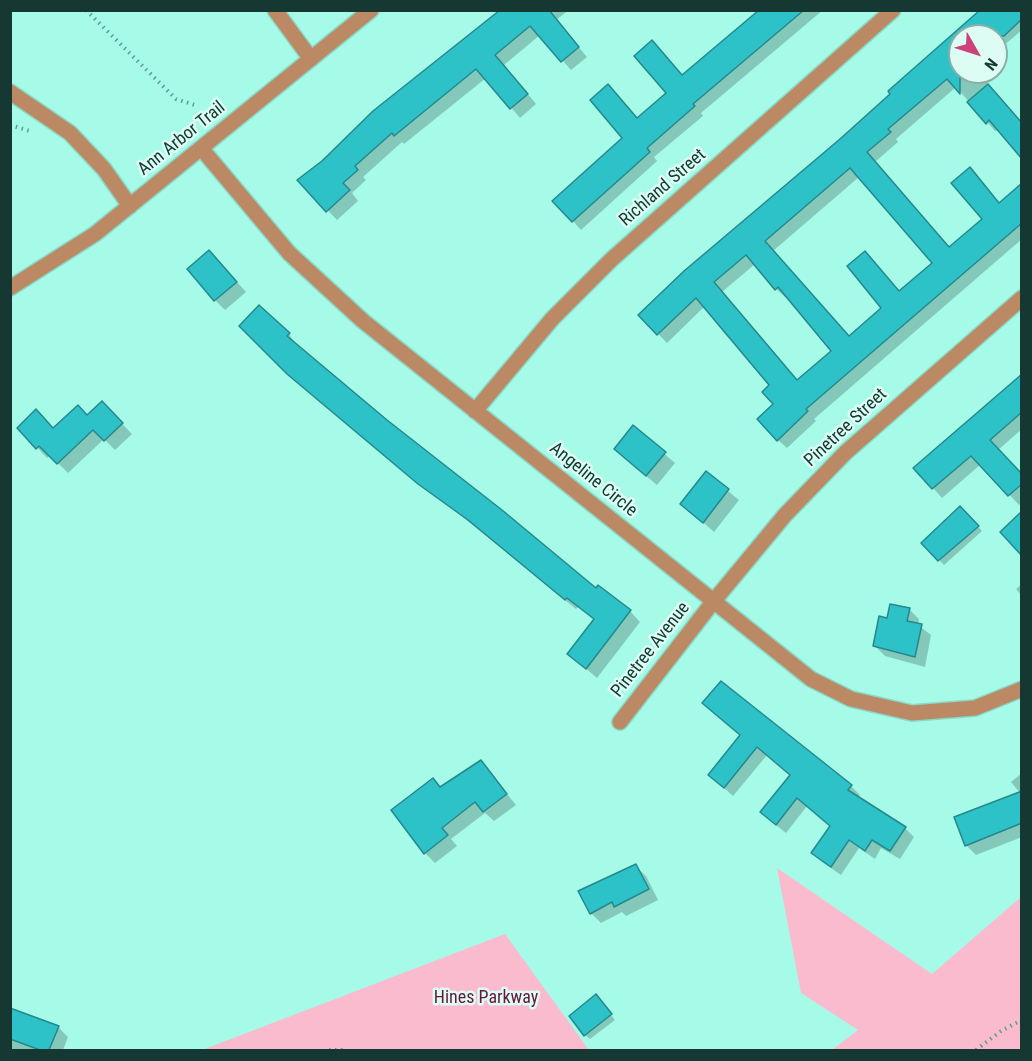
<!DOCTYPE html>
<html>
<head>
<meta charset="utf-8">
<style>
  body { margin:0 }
  #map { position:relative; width:1032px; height:1061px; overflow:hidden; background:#a5fbe8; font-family:"Roboto Condensed",sans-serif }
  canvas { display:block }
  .frame { position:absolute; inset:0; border:12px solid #153932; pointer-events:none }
  .north { position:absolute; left:948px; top:24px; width:60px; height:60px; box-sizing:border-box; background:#dcfcf4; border:2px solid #8caea6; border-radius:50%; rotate:129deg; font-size:16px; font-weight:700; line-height:24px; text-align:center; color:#153932 }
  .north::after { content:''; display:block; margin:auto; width:21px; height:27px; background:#cc427b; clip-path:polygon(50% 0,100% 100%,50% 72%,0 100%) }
</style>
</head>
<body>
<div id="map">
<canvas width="1032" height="1061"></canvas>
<div class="frame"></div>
<div class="north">N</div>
</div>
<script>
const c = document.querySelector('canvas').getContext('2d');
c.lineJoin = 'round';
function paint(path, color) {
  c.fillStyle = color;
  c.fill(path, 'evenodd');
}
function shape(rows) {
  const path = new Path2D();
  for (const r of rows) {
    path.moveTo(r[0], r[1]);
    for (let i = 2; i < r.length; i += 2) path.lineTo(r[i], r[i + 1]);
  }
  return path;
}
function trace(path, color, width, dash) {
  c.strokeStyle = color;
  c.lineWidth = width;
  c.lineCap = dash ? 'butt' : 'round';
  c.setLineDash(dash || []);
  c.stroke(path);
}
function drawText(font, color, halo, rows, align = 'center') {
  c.font = font + ' "Roboto Condensed",sans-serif';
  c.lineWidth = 5;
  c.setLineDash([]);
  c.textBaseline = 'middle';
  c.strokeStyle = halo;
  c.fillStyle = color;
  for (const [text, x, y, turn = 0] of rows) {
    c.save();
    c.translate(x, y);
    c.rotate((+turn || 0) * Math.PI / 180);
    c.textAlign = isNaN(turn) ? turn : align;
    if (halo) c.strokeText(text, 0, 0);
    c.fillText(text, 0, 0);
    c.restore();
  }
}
const green = shape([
  [777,868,932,974,1021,897,1021,1050,832,1050,858,1030,801,993],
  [505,934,589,1050,202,1050]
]);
const shadow = shape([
  [501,10,569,10,556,20,587,57,571,70,540,35,504,65,536,104,520,118,486,78,404,144,402,142,363,177,366,180,352,193,358,201,337,220,299,180,405,87],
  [762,10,823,10,701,113,703,116,654,157,657,161,581,230,573,221,638,119,683,76],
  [1022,10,1022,30,996,52,996,36,960,36,960,72,977,72,1022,123,995,131,956,87,896,139,898,142,875,162,950,248,984,219,978,178,1000,204,1022,185,1022,239,814,419,816,421,787,448,778,440,771,385,705,306,667,343,640,315,841,140,971,20],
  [859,177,934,263,850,337,773,251],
  [755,264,776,289,785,297,787,296,833,351,797,381,722,292],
  [219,262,246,292,225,310,215,300],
  [241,326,289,334,297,346,386,421,596,590,598,587,630,611,640,622,597,678,569,654,595,620,578,607,576,609,299,384],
  [1022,374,1022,429,998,450,1022,476,1022,502,1019,505,981,464,942,498,915,468],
  [102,403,132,434,115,450,104,439,68,473,50,455,47,458,19,428,54,430,88,417],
  [633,427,675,463,657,485,626,459],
  [706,473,739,500,714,532,682,504],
  [960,508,982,531,944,565,923,543],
  [1022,584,1022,596,1016,589],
  [909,609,919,619,918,625,931,635,925,667,885,656,875,646],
  [742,736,851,786,860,795,858,798,905,828,914,837,900,859,881,848,875,859,859,848,841,875,822,862,813,853,831,826,807,806,786,833,771,821,792,776,767,755,733,796,710,775],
  [481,762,516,805,494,821,485,813,451,839,457,846,435,863,425,853,433,780,441,788],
  [1022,773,1022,837,976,855,966,845,1020,793,1011,782],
  [635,866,646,876,658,900,626,916,622,912,601,923,591,913],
  [600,1001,615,1020,590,1039,585,1035],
  [10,1009,58,1027,68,1037,63,1050,10,1049]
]);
const building = shape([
  [500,10,549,10,579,47,561,62,530,26,495,55,528,94,510,109,476,69,394,136,392,133,355,166,358,170,343,183,350,190,326,212,297,180,322,161,373,111,500,10],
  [759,10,804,10,693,104,695,106,647,148,650,152,572,222,552,201,622,138,590,100,608,84,637,118,666,93,634,56,652,40,682,75,759,10],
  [980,10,1022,10,1022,19,1004,36,960,36,960,94,947,79,888,129,891,132,867,152,949,247,982,219,951,183,970,167,999,203,1022,183,1022,223,806,409,808,411,777,441,757,419,773,404,762,392,769,385,696,298,657,335,638,315,684,271,840,139,890,94,888,91,980,10],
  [850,168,932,263,899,291,865,251,847,266,881,308,849,336,765,241,850,168],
  [746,255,775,290,778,287,831,351,797,380,714,282,746,255],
  [988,84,1022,123,1022,159,989,120,986,124,967,102,988,84],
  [209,250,237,282,214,301,187,269,209,250],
  [259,305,290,333,287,336,387,420,502,510,596,588,598,585,631,610,586,669,567,654,594,619,567,598,565,600,468,520,418,484,287,374,239,326,259,305],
  [1022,374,1022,412,990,440,1022,474,1022,484,1008,496,971,456,932,489,913,468,1022,374],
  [102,401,123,423,104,441,93,430,57,464,39,446,36,449,17,428,36,409,53,428,78,405,87,415,102,401],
  [633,425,666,452,646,476,614,449,633,425],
  [706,471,729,489,703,523,680,504,706,471],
  [960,506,979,526,938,561,921,543,960,506],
  [1022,511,1022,556,1000,532,1022,511],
  [890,604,910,608,907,621,922,624,915,657,873,646,879,616,887,618,890,604],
  [721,681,852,785,848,790,906,827,890,851,872,840,865,851,849,840,831,867,811,853,830,826,797,798,776,825,760,812,790,775,757,747,724,788,708,775,740,735,702,703,721,681],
  [481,760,507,794,483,812,475,802,442,828,448,835,424,854,391,810,433,778,440,787,481,760],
  [1022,791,1022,823,965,846,954,817,1022,791],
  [636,864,649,889,614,907,612,902,590,914,578,891,636,864],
  [596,994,612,1014,584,1036,569,1016,596,994],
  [10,1008,59,1026,49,1050,40,1050,10,1039,10,1008]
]);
const path = shape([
  [86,10,176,99,198,106],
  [10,125,33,132],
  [329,1050,345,1050],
  [976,1050,1001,1031,1022,1020]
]);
const minor = shape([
  [275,10,311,59],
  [10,92,70,133,104,169,130,206],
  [201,148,289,253,363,321,811,679,851,699,912,713,975,708,1022,689],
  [10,288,95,234,371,10],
  [475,411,552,319,612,259,893,10],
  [620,722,713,602,785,515,845,453,1022,298]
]);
const streetNames = [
  ["Ann Arbor Trail",182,139,-39],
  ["Richland Street",663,188,-41],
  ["Pinetree Street",846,428,-43],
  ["Angeline Circle",593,480,39],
  ["Pinetree Avenue",651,650,-52]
];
const parkNames = [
  ["Hines Parkway",486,998]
];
paint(green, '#fbbbce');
paint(shadow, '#0003');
paint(building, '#2cc2c8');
trace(building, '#26888c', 1.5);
trace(minor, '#8bd8c7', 18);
trace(path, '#5f9d90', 4, [1.5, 4.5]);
trace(minor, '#bb8a64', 15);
drawText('18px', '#153932', '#dcfcf4', streetNames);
drawText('18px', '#67163a', '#dcfcf4', parkNames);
</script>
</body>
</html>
